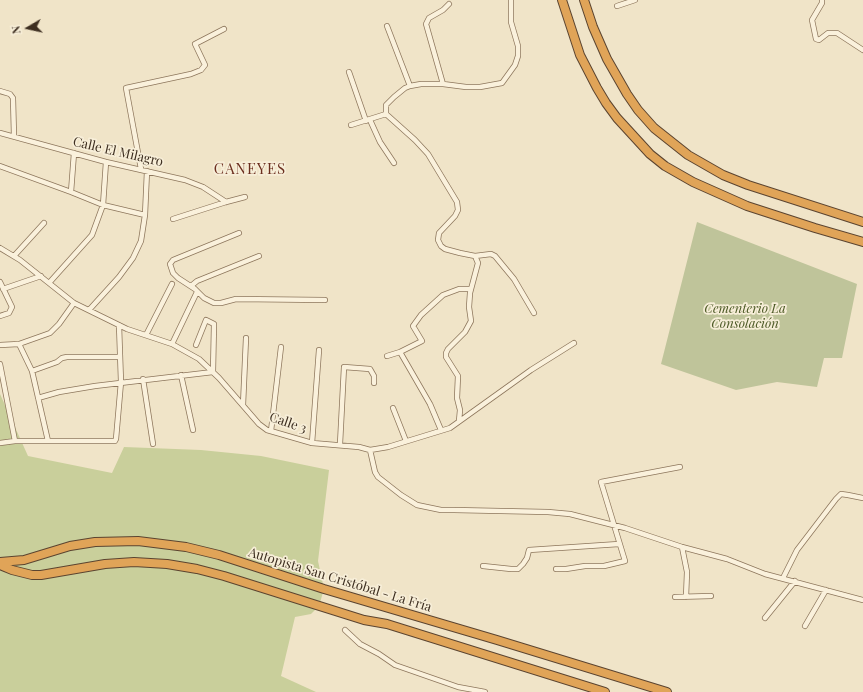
<!DOCTYPE html>
<html>
<head>
<meta charset="utf-8">
<style>
  body { margin:0 }
  #map { position:relative; width:863px; height:692px; overflow:hidden; background:#f0e4c8; font-family:"Playfair Display",serif }
  canvas { display:block }
  .north { position:absolute; left:8px; top:8px; width:40px; height:40px; -webkit-text-stroke:3px #f7eed8; paint-order:stroke; rotate:261deg; font-size:11px; font-weight:700; line-height:16px; text-align:center; color:#3d2e20 }
  .north::after { content:''; display:block; margin:auto; width:14px; height:18px; background:#3d2e20; clip-path:polygon(50% 0,100% 100%,50% 72%,0 100%) }
</style>
</head>
<body>
<div id="map">
<canvas width="863" height="692"></canvas>
<div class="north">N</div>
</div>
<script>
const c = document.querySelector('canvas').getContext('2d');
c.lineJoin = 'round';
function paint(path, color) {
  c.fillStyle = color;
  c.fill(path, 'evenodd');
}
function shape(rows) {
  const path = new Path2D();
  for (const r of rows) {
    path.moveTo(r[0], r[1]);
    for (let i = 2; i < r.length; i += 2) path.lineTo(r[i], r[i + 1]);
  }
  return path;
}
function trace(path, color, width, dash) {
  c.strokeStyle = color;
  c.lineWidth = width;
  c.lineCap = dash ? 'butt' : 'round';
  c.setLineDash(dash || []);
  c.stroke(path);
}
function drawText(font, color, halo, rows, align = 'center') {
  c.font = font + ' "Playfair Display",serif';
  c.lineWidth = 3.5;
  c.setLineDash([]);
  c.textBaseline = 'middle';
  c.strokeStyle = halo;
  c.fillStyle = color;
  for (const [text, x, y, turn = 0] of rows) {
    c.save();
    c.translate(x, y);
    c.rotate((+turn || 0) * Math.PI / 180);
    c.textAlign = isNaN(turn) ? turn : align;
    if (halo) c.strokeText(text, 0, 0);
    c.fillText(text, 0, 0);
    c.restore();
  }
}
const green = shape([
  [0,394,28,456,112,473,124,447,201,450,261,456,329,470,318,561,324,589,319,606,311,614,295,617,281,676,316,692,0,692]
]);
const cemetery = shape([
  [697,222,857,284,842,358,824,358,817,387,777,382,736,390,661,364]
]);
const minor = shape([
  [511,0,511,22,518,46,518,56,515,65,502,83,480,87,466,87,443,84,421,84,410,86,405,88,394,97,386,105,386,114,415,140,428,154,457,202,458,210,455,216,439,233,438,240,441,246,445,249,460,253,475,256,491,254,495,256,514,279,534,313],
  [822,0,822,3,812,20,816,39,819,40,828,33,837,33,863,50],
  [617,6,635,0],
  [387,26,410,86],
  [349,72,366,121],
  [443,84,426,24,429,18,443,10,449,4],
  [0,91,10,94,13,98,14,136],
  [370,120,380,142,394,163],
  [351,125,386,114],
  [0,133,106,162,185,180,203,187,226,202],
  [0,166,71,192,74,153],
  [141,169,126,88,191,74,201,70,205,65,195,44,224,29],
  [71,192,103,205,145,215],
  [173,219,226,202,245,197],
  [239,233,173,260,170,264,173,273,178,278,195,289,204,298,214,303,221,303,236,299,325,300],
  [0,248,20,260,74,303,127,329,172,344,199,359,219,378,259,424,267,430,312,443,359,447,370,450,388,447,450,428,531,370,574,343],
  [14,256,44,223],
  [0,282,12,307,9,313,0,316],
  [49,283,92,235,103,205,106,162],
  [191,286,197,281,259,256],
  [3,289,41,276],
  [89,310,119,277,133,258,141,241,145,215,147,171],
  [146,335,172,284],
  [172,344,197,292],
  [0,345,19,344],
  [400,352,430,404,441,430],
  [387,356,400,352,422,341,413,326,421,315,443,295,459,289,471,289],
  [0,364,15,441],
  [32,371,57,362,62,358,67,357,120,357],
  [181,375,193,430],
  [143,379,153,444],
  [38,398,59,392,95,386,213,372,214,324,206,320,196,345],
  [243,405,246,338],
  [393,408,406,441],
  [459,421,460,410,457,398,458,376,446,357,446,353,448,349,465,332,471,321,469,307,470,293,478,263,475,256],
  [271,431,281,347],
  [48,441,32,371,19,344,50,333,59,324,74,303],
  [0,443,15,441,115,441,116,439,121,382,119,325],
  [312,443,319,350],
  [340,444,344,367,370,369,374,376,374,383],
  [370,450,375,472,378,477,401,495,417,505,441,510,454,510,548,512,570,514,625,528,682,547,727,559,765,574,863,600],
  [682,547,687,572,686,597],
  [483,566,511,569,518,569,523,564,527,558,529,550,619,544],
  [556,569,566,569,585,566,604,566,625,561,601,482,680,467],
  [783,578,797,550,836,499,841,494,848,495,863,498],
  [675,597,711,596],
  [765,618,795,581],
  [805,626,826,590],
  [345,630,360,644,379,654,395,665,458,687,485,692]
]);
const motorway = shape([
  [562,0,580,55,597,88,606,103,617,118,650,154,665,166,693,182,747,206,815,228,863,242],
  [584,0,593,27,607,59,627,94,638,110,654,128,688,155,723,175,748,185,863,222],
  [0,562,24,560,70,546,95,542,138,541,186,547,219,555,324,589,497,640,667,692],
  [0,565,12,570,32,575,41,575,105,564,134,562,167,564,197,569,224,576,364,620,387,624,605,692]
]);
const streetNames = [
  ["Calle El Milagro",118,152,13],
  ["Calle 3",288,423,19],
  ["Autopista San Cristóbal - La Fría",340,580,17]
];
const parkNames = [
  ["Cementerio La",745,309],
  ["Consolación",745,324]
];
const quarterNames = [
  ["CANEYES",250,169]
];
paint(green, '#c9cf9b');
paint(cemetery, '#bfc49a');
trace(minor, '#8d765c', 6);
trace(motorway, '#5b4430', 10);
trace(minor, '#faf1dc', 4.5);
trace(motorway, '#e0a458', 8);
drawText('13px', '#3d2e20', '#f7eed8', streetNames);
drawText('italic 13px', '#4d5a26', '#f7eed8', parkNames);
c.letterSpacing = '1px';
drawText('15px', '#6b2e1e', '#f7eed8', quarterNames);
c.letterSpacing = '0px';
</script>
</body>
</html>
